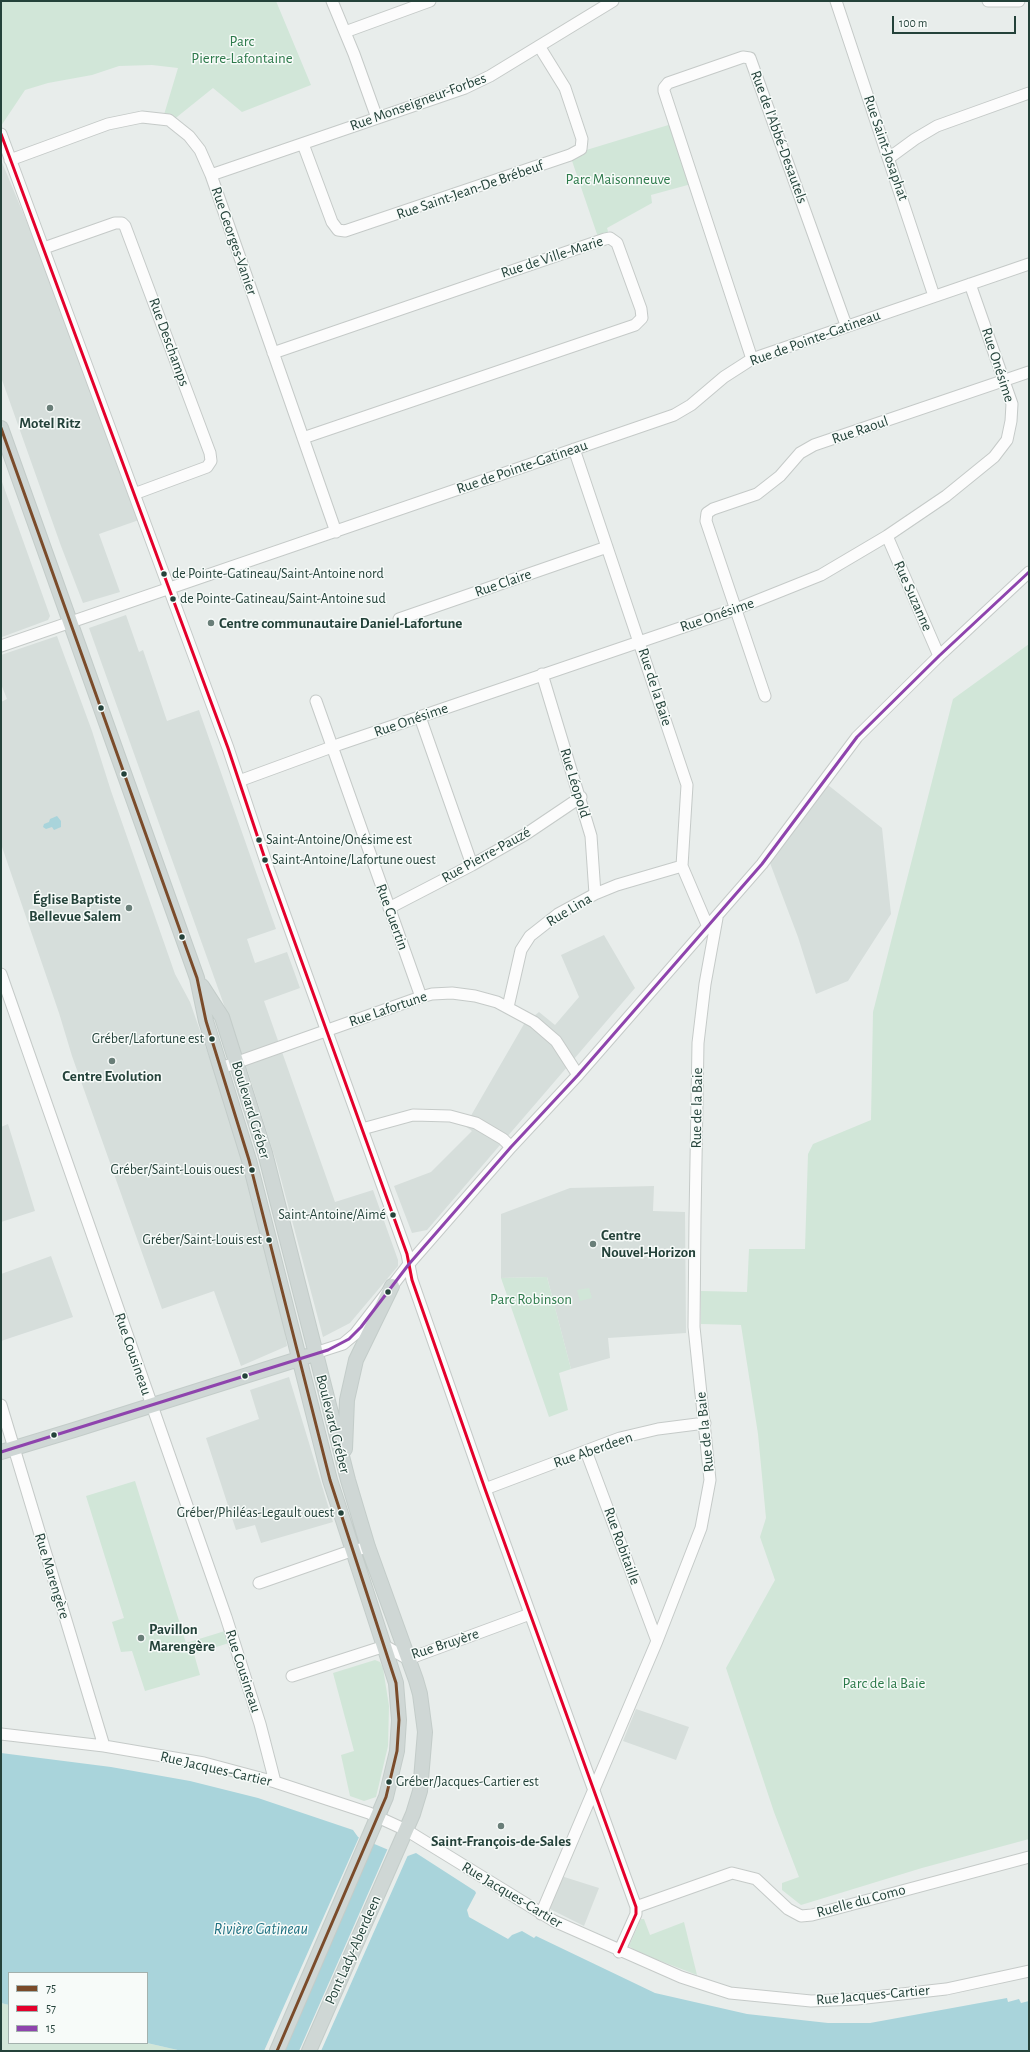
<!DOCTYPE html>
<html>
<head>
<meta charset="utf-8">
<style>
  body { margin:0 }
  #map { position:relative; width:1030px; height:2052px; overflow:hidden; background:#e8edeb; font-family:"Alegreya Sans",sans-serif }
  canvas { display:block }
  .frame { position:absolute; inset:0; border:2px solid #24423a; pointer-events:none }
  .legend { position:absolute; left:8px; top:1972px; width:140px; height:72px; box-sizing:border-box; background:#f7fbf9; border:1px solid #a3b1ad; margin:0; padding:5px 7px; list-style:none; font-size:12px; color:#24423a }
  .legend li { display:flex; align-items:center; gap:8px; height:20px }
  .legend b { width:20px; border:1px solid #a3b1ad }
  .scale { position:absolute; left:892px; top:16px; width:124px; height:18px; box-sizing:border-box; border:2px solid #24423a; border-top:0; padding-left:5px; font-size:12px; line-height:14px; white-space:nowrap; color:#24423a; -webkit-text-stroke:3px #f7fbf9; paint-order:stroke }
</style>
</head>
<body>
<div id="map">
<canvas width="1030" height="2052"></canvas>
<div class="frame"></div>
<ul class="legend">
<li><b style="height:5px;background:#7a4b2a"></b>75</li>
<li><b style="height:5px;background:#e4002b"></b>57</li>
<li><b style="height:5px;background:#8e44ad"></b>15</li>
</ul>
<div class="scale">100 m</div>
</div>
<script>
const c = document.querySelector('canvas').getContext('2d');
c.lineJoin = 'round';
function paint(path, color) {
  c.fillStyle = color;
  c.fill(path, 'evenodd');
}
function shape(rows) {
  const path = new Path2D();
  for (const r of rows) {
    path.moveTo(r[0], r[1]);
    for (let i = 2; i < r.length; i += 2) path.lineTo(r[i], r[i + 1]);
  }
  return path;
}
function trace(path, color, width, dash) {
  c.strokeStyle = color;
  c.lineWidth = width;
  c.lineCap = dash ? 'butt' : 'round';
  c.setLineDash(dash || []);
  c.stroke(path);
}
function drawText(font, color, halo, rows, align = 'center') {
  c.font = font + ' "Alegreya Sans",sans-serif';
  c.lineWidth = 3;
  c.setLineDash([]);
  c.textBaseline = 'middle';
  c.strokeStyle = halo;
  c.fillStyle = color;
  for (const [text, x, y, turn = 0] of rows) {
    c.save();
    c.translate(x, y);
    c.rotate((+turn || 0) * Math.PI / 180);
    c.textAlign = isNaN(turn) ? turn : align;
    if (halo) c.strokeText(text, 0, 0);
    c.fillText(text, 0, 0);
    c.restore();
  }
}
const built = shape([
  [1,160,31,232,139,520,99,534,120,592,83,603,61,546,1,377],
  [1,479,50,616,48,620,2,637],
  [126,615,139,652,143,650,167,721,199,710,276,929,247,939,255,963,287,952,300,988,264,1001,335,1202,373,1190,398,1260,398,1266,350,1323,323,1337,277,1164,248,1072,89,628],
  [57,636,92,731,111,791,175,974,190,1002,237,1137,282,1311,287,1346,241,1366,214,1291,162,1309,72,1056,59,1013,1,844,1,702,7,699,1,684,1,655],
  [823,781,882,828,891,914,848,981,816,994,798,937,770,863],
  [604,935,635,988,427,1230,412,1233,394,1186,431,1172,472,1131,465,1126,524,1024,539,1012,555,1025,579,997,561,955],
  [8,1124,35,1211,1,1222,1,1127],
  [654,1186,653,1211,685,1212,686,1333,608,1338,610,1358,571,1369,547,1277,501,1278,501,1214,570,1188],
  [51,1256,73,1317,1,1341,1,1274],
  [289,1377,333,1522,261,1543,255,1525,236,1530,206,1438,259,1419,250,1390],
  [636,1709,689,1727,676,1760,623,1741],
  [561,1876,599,1888,584,1926,548,1908]
]);
const green = shape([
  [1,1,276,1,311,85,242,112,213,88,172,121,163,118,178,68,152,65,119,66,92,75,48,83,25,90,1,126],
  [675,123,695,183,651,195,652,203,607,228,610,238,599,240,570,155],
  [1029,644,1029,1839,922,1868,801,1905,782,1890,782,1883,799,1877,774,1812,726,1668,775,1580,760,1537,766,1518,758,1434,741,1325,701,1324,701,1291,747,1292,749,1249,805,1249,808,1154,813,1144,871,1120,873,1012,953,699],
  [547,1277,571,1369,559,1373,568,1410,549,1417,501,1278],
  [589,1288,592,1298,580,1301,577,1290],
  [135,1481,186,1643,225,1631,229,1643,194,1654,200,1675,145,1691,132,1651,121,1652,112,1622,124,1618,86,1496],
  [375,1660,380,1662,383,1668,389,1706,388,1746,376,1797,364,1801,350,1796,341,1755,354,1751,333,1673],
  [641,1919,644,1919,650,1935,684,1922,697,1975,637,1952,629,1946],
  [1,2003,9,2005,9,2043,147,2043,182,2051,1,2051]
]);
const water = shape([
  [57,816,61,821,61,827,54,830,52,827,46,829,43,827,44,824,49,822,50,819],
  [1,1753,111,1767,190,1781,258,1798,353,1830,358,1837,405,1857,416,1853,475,1891,476,1893,467,1910,469,1917,508,1939,512,1935,522,1931,534,1938,536,1936,655,1993,747,2014,828,2023,870,2023,1007,1998,1008,2002,1019,1999,1021,2003,1029,2001,1029,2051,182,2051,147,2043,147,1973,9,1973,9,2005,1,2003]
]);
const pier = shape([
  [360,1835,374,1841,284,2051,264,2051],
  [388,1848,405,1855,408,1855,321,2051,299,2051]
]);
const minor = shape([
  [332,1,354,54,377,118],
  [836,1,934,296],
  [988,1,1019,1],
  [345,32,430,1],
  [1,134,228,748,268,868,407,1254,412,1280,485,1489,636,1907,636,1914,619,1952],
  [303,144,332,222,338,230,345,231,570,155,581,149,582,139,565,88,539,46],
  [889,158,915,139,937,126,1029,93],
  [10,160,108,124,142,117,169,120,189,136,200,150,211,175,336,532],
  [211,175,465,88,490,76,613,1],
  [44,248,115,223,122,223,125,226,210,453,211,461,207,467,134,494],
  [273,353,605,239,610,238,617,243,641,309,642,318,635,325,303,438],
  [752,359,664,91,664,88,668,83,743,57,750,58,846,325],
  [574,449,687,785,682,866,708,927],
  [887,536,939,656],
  [399,619,607,547],
  [1,646,674,415,691,405,724,377,752,359,1029,264],
  [542,674,591,836,595,894],
  [765,696,706,521,707,513,713,509,757,494,780,476,800,453,814,445,1029,372],
  [316,701,421,997],
  [420,717,472,865],
  [239,781,340,744,736,609,821,575,887,536,946,496,994,457,1007,440,1011,421,1012,404,970,284],
  [389,908,472,865,526,834,581,797],
  [1,974,226,1617,260,1724,275,1782],
  [508,1007,521,950,530,936,558,914,595,894,617,885,682,866],
  [221,1068,421,997,432,994,452,993,475,996,497,1002,534,1022,556,1041,578,1075],
  [362,1129,413,1115,450,1116,476,1123,503,1139,511,1147],
  [315,1353,343,1344,355,1334,409,1264,511,1147,578,1075,762,864,857,737,939,656,1029,572],
  [1,1405,104,1746],
  [586,1451,657,1641],
  [485,1489,620,1438,658,1429,705,1423],
  [259,1583,345,1553,368,1547],
  [292,1676,385,1646,408,1659,530,1614],
  [1,1734,104,1746,204,1763,275,1782,369,1813,406,1830,554,1921,681,1977,730,1993,811,2001,857,1999,946,1989,1029,1971],
  [636,1907,732,1873,756,1879,788,1909,801,1916,812,1915,1029,1857],
  [541,1914,657,1641,701,1528,710,1480,694,1327,695,1219,698,1043,705,984,717,918]
]);
const major = shape([
  [1,428,197,978,206,1021,249,1160,330,1480,396,1683,399,1720,397,1751,386,1797,277,2051],
  [202,986,222,1017,265,1153,348,1480,368,1547,416,1680,420,1694,425,1732,420,1791,413,1814,309,2051],
  [345,1449,347,1400,356,1360,392,1286],
  [1,1452,74,1430,308,1356]
]);
const bus1 = shape([
  [1,428,197,978,206,1021,249,1160,330,1480,396,1683,399,1720,397,1751,386,1797,277,2051]
]);
const bus2 = shape([
  [1,134,228,748,268,868,407,1254,412,1280,485,1489,636,1907,636,1914,619,1952]
]);
const bus3 = shape([
  [1,1452,328,1350,349,1339,361,1327,409,1264,511,1147,578,1075,762,864,857,737,939,656,1029,572]
]);
const markers = [
  [50,408,4,"#697e78"],
  [164,574,3.5,"#24423a"],
  [173,599,3.5,"#24423a"],
  [211,623,4,"#697e78"],
  [101,708,3.5,"#24423a"],
  [124,774,3.5,"#24423a"],
  [259,840,3.5,"#24423a"],
  [265,860,3.5,"#24423a"],
  [129,908,4,"#697e78"],
  [182,937,3.5,"#24423a"],
  [212,1039,3.5,"#24423a"],
  [112,1061,4,"#697e78"],
  [252,1170,3.5,"#24423a"],
  [393,1215,3.5,"#24423a"],
  [269,1240,3.5,"#24423a"],
  [593,1244,4,"#697e78"],
  [388,1292,3.5,"#24423a"],
  [245,1376,3.5,"#24423a"],
  [54,1435,3.5,"#24423a"],
  [341,1513,3.5,"#24423a"],
  [141,1638,4,"#697e78"],
  [389,1782,3.5,"#24423a"],
  [501,1826,4,"#697e78"]
];
const busNames = [
  ["de Pointe-Gatineau/Saint-Antoine nord",172,574],
  ["de Pointe-Gatineau/Saint-Antoine sud",180,599],
  ["Saint-Antoine/Onésime est",266,840],
  ["Saint-Antoine/Lafortune ouest",272,860],
  ["Gréber/Lafortune est",204,1039,"right"],
  ["Gréber/Saint-Louis ouest",244,1170,"right"],
  ["Saint-Antoine/Aimé",386,1215,"right"],
  ["Gréber/Saint-Louis est",262,1240,"right"],
  ["Gréber/Philéas-Legault ouest",334,1513,"right"],
  ["Gréber/Jacques-Cartier est",396,1782]
];
const parkNames = [
  ["Parc",242,41],
  ["Pierre-Lafontaine",242,58],
  ["Parc Maisonneuve",618,179],
  ["Parc Robinson",531,1299],
  ["Parc de la Baie",884,1683]
];
const streetNames = [
  ["Rue Monseigneur-Forbes",418,102,-20],
  ["Rue de l'Abbé-Desautels",779,137,70],
  ["Rue Saint-Josaphat",886,148,71],
  ["Rue Saint-Jean-De Brébeuf",470,190,-19],
  ["Rue Georges-Vanier",234,241,71],
  ["Rue de Ville-Marie",552,257,-18],
  ["Rue de Pointe-Gatineau",815,338,-20],
  ["Rue Deschamps",169,342,70],
  ["Rue Onésime",998,365,72],
  ["Rue Raoul",860,430,-19],
  ["Rue de Pointe-Gatineau",522,467,-19],
  ["Rue Claire",503,583,-19],
  ["Rue Suzanne",913,596,66],
  ["Rue Onésime",717,615,-19],
  ["Rue de la Baie",655,687,72],
  ["Rue Onésime",411,720,-19],
  ["Rue Léopold",575,783,73],
  ["Rue Pierre-Pauzé",486,855,-29],
  ["Rue Lina",569,910,-31],
  ["Rue Guertin",392,917,70],
  ["Rue Lafortune",388,1009,-19],
  ["Rue de la Baie",697,1108,-89],
  ["Boulevard Gréber",251,1110,73],
  ["Rue Cousineau",133,1354,71],
  ["Boulevard Gréber",333,1424,76],
  ["Rue de la Baie",705,1432,-96],
  ["Rue Aberdeen",593,1450,-19],
  ["Rue Robitaille",622,1546,70],
  ["Rue Marengère",52,1576,73],
  ["Rue Bruyère",445,1644,-18],
  ["Rue Cousineau",243,1671,72],
  ["Rue Jacques-Cartier",216,1769,13],
  ["Rue Jacques-Cartier",512,1895,31],
  ["Ruelle du Como",861,1901,-15],
  ["Pont Lady-Aberdeen",353,1950,-66],
  ["Rue Jacques-Cartier",873,1995,-5]
];
const poiNames = [
  ["Motel Ritz",50,423],
  ["Centre communautaire Daniel-Lafortune",219,623,"left"],
  ["Église Baptiste",121,899,"right"],
  ["Bellevue Salem",121,916,"right"],
  ["Centre Evolution",112,1076],
  ["Centre",601,1235,"left"],
  ["Nouvel-Horizon",601,1252,"left"],
  ["Pavillon",149,1629,"left"],
  ["Marengère",149,1646,"left"],
  ["Saint-François-de-Sales",501,1841]
];
const waterNames = [
  ["Rivière Gatineau",261,1929]
];
paint(built, '#d6dedb');
paint(green, '#d1e6d8');
paint(water, '#a9d4db');
paint(pier, '#e8edeb');
trace(minor, '#c5cac8', 13);
trace(major, '#c3ccc9', 16);
trace(minor, '#fcfcfc', 11);
trace(major, '#cfd7d5', 14);
trace(bus1, '#7a4b2a', 3);
trace(bus2, '#e4002b', 3);
trace(bus3, '#8e44ad', 3);
for (const [x, y, r, color] of markers) {
  const dot = new Path2D();
  dot.arc(x, y, r, 0, 2 * Math.PI);
  c.fillStyle = color;
  c.fill(dot);
  trace(dot, '#f7fbf9', 1.5);
}
drawText('14px', '#24423a', '#f7fbf9', busNames, 'left');
drawText('15px', '#2d7a4b', '#f7fbf9', parkNames);
drawText('15px', '#24423a', '#f7fbf9', streetNames);
drawText('bold 15px', '#24423a', '#f7fbf9', poiNames);
drawText('italic 16px', '#1c6f80', '#f7fbf9', waterNames);
</script>
</body>
</html>
